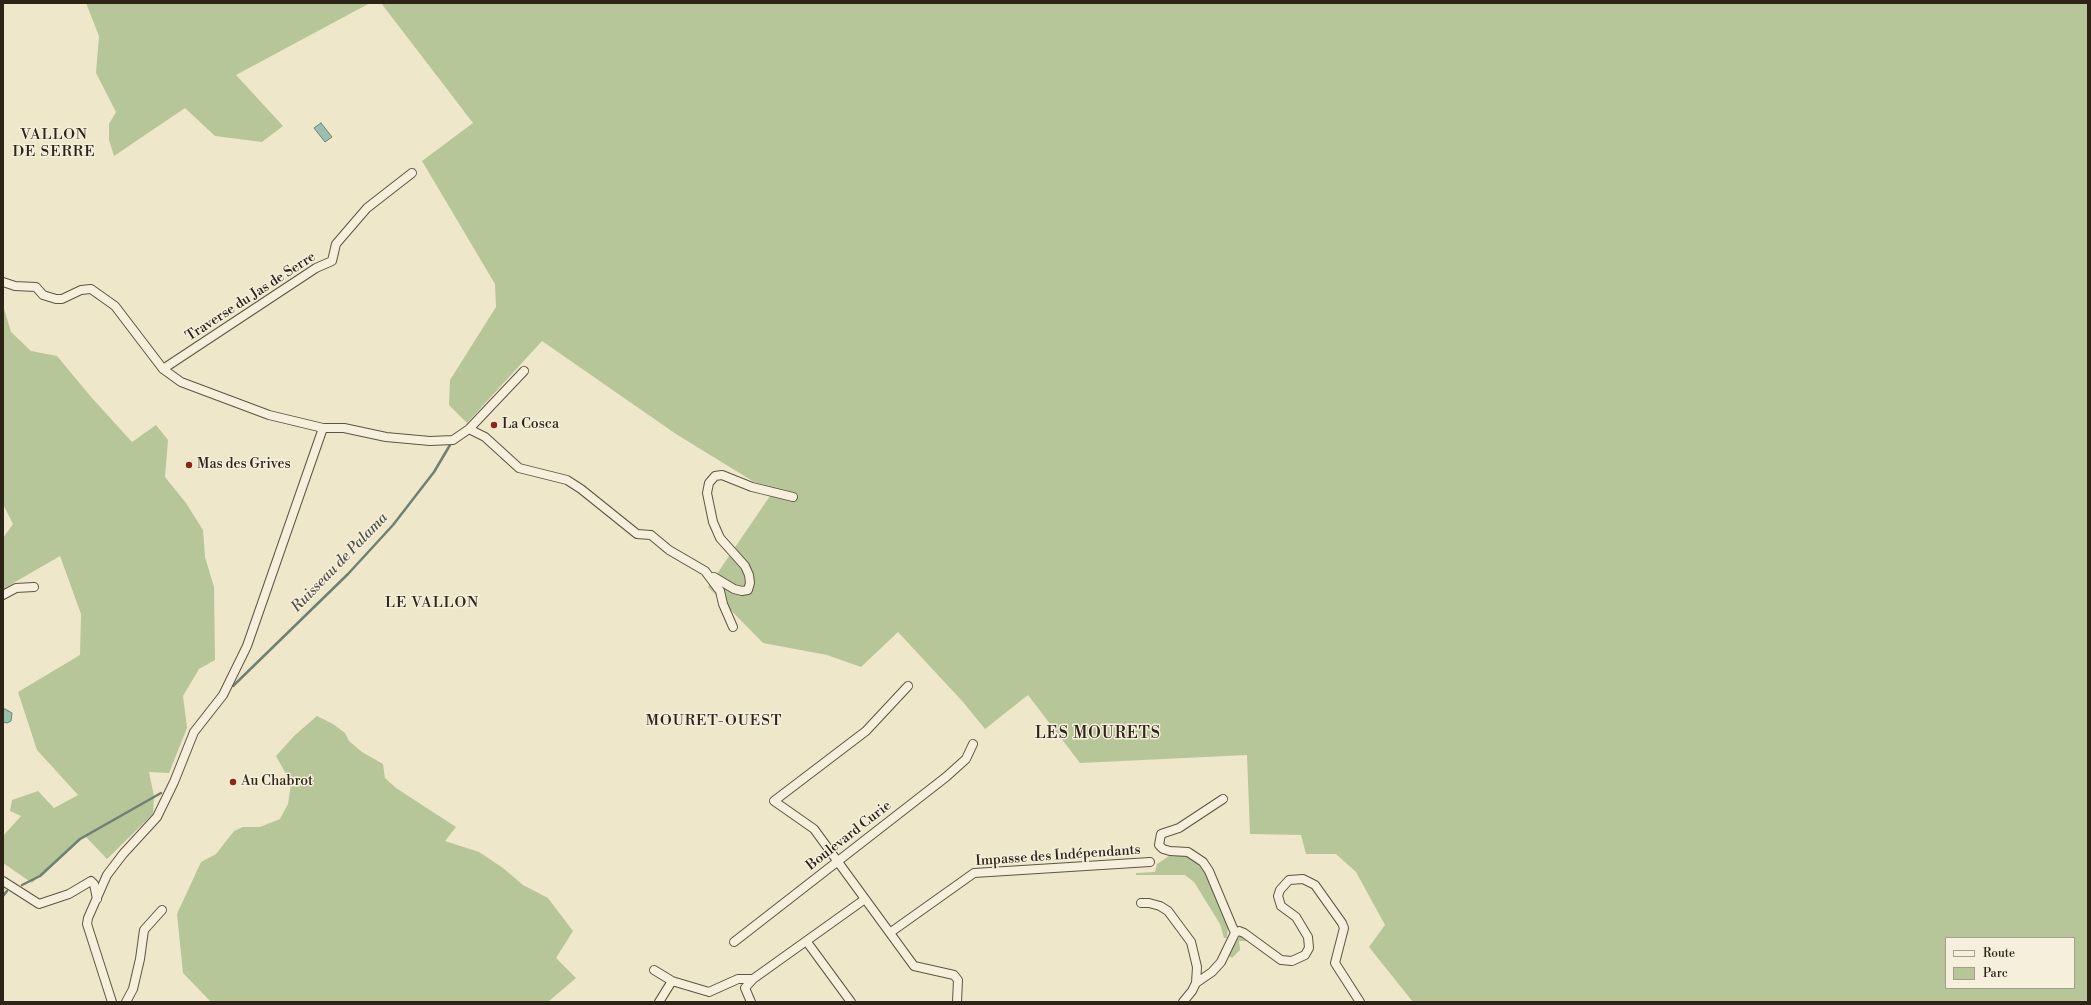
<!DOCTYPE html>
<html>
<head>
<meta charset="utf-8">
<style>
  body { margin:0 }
  #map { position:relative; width:2091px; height:1005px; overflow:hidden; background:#efe7c9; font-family:"Libre Bodoni",serif }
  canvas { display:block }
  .frame { position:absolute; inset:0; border:4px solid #2d2317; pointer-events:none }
  .legend { position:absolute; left:1945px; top:937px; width:130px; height:52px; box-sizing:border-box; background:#f5efdc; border:1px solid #a59d8d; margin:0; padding:5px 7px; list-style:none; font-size:12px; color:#2d2317 }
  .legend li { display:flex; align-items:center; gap:8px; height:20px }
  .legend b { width:20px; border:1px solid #a59d8d }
</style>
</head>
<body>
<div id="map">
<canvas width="2091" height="1005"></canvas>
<div class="frame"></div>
<ul class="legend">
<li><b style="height:5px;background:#f5efdc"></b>Route</li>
<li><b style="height:11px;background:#b6c698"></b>Parc</li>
</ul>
</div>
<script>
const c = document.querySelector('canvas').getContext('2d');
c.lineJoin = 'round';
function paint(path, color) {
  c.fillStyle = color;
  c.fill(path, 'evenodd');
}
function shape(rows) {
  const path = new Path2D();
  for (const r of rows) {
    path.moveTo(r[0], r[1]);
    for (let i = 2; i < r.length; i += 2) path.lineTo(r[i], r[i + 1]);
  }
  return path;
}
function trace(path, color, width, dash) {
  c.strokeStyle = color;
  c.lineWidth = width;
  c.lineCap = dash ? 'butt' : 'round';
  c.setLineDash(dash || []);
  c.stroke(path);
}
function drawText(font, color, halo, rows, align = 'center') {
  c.font = font + ' "Libre Bodoni",serif';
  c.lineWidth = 3;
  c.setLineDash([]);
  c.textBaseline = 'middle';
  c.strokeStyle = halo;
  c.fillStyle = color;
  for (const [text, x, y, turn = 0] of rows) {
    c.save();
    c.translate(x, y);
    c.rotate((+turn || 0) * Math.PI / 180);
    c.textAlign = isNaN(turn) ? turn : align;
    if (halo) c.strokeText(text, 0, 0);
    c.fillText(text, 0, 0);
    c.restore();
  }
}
const green = shape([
  [86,3,370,3,236,75,283,126,262,142,215,136,185,108,114,156,109,140,109,124,116,112,96,73,99,36],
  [381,3,2088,3,2088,1002,1413,1002,1369,947,1385,925,1356,872,1336,854,1306,854,1301,835,1250,834,1247,755,1080,763,1028,695,985,729,963,702,898,632,861,667,827,655,763,643,708,587,772,493,676,434,542,341,467,423,449,405,450,380,496,307,495,284,422,161,473,123],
  [1946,938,2074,938,2074,988,1946,988],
  [3,305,11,332,31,351,57,356,92,398,132,442,156,425,168,440,165,477,186,503,203,530,205,557,214,587,215,660,199,669,183,696,187,728,169,773,149,772,154,796,153,814,107,859,86,837,80,840,67,850,32,883,3,863,3,836,21,816,10,811,12,800,38,791,54,808,78,795,37,750,18,692,80,655,81,614,60,556,3,589,3,538,13,524,3,504],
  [317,716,333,724,345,733,349,741,362,752,383,764,385,778,396,788,456,827,445,841,479,852,503,868,523,885,548,898,573,931,556,958,576,978,548,1002,211,1002,183,973,177,914,201,862,216,854,234,831,243,827,260,827,280,819,288,804,291,783,276,756,295,735],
  [1172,854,1185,854,1199,863,1205,870,1228,926,1227,938,1224,938,1220,924,1194,882,1185,875,1136,875,1136,873,1155,872,1157,864],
  [1239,937,1243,937,1248,941,1239,941,1240,950,1232,958,1228,955]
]);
const water = shape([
  [321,123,332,137,325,142,314,128,321,123],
  [5,709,12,713,11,721,7,723,3,722,3,710,5,709]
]);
const stream = shape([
  [233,686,348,574,393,525,434,472,450,445],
  [22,885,40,876,80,839,161,793],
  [3,896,7,891]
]);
const street = shape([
  [3,282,15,286,36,287,43,295,56,299,62,299,81,290,91,289,115,306,163,369,181,382,269,415,323,428,344,428,386,437,430,441,453,440,469,429,524,371],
  [163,369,316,268,332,261,336,244,367,208,412,173],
  [469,429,485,437,519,468,567,480,581,489,637,534,651,535,669,550,705,571,720,591,723,604,733,627],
  [714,577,734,589,742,591,748,590,750,583,749,575,745,566,720,538,713,522,707,493,709,483,715,476,722,475,752,487,793,497],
  [3,595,16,588,34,587],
  [908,686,866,731,774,801,814,829,914,966,954,975,958,980,957,1002],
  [1223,799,1179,828,1161,834,1159,845,1163,849,1170,851,1188,852,1203,862,1209,871,1235,933],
  [3,881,39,904,69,894,91,881,94,884,97,899],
  [1141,903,1149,903,1160,906,1168,911,1191,942,1197,967,1196,983,1192,991,1183,1002],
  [891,932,974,873,1150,862],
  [734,942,946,777,966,759,973,744],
  [807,942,851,1002],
  [654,970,672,981],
  [1196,983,1212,972,1221,962,1235,933,1239,931,1244,933,1281,960,1292,961,1305,955,1309,948,1308,937,1296,917,1281,906,1278,896,1280,890,1289,880,1303,879,1315,885,1342,923,1344,928,1335,963,1360,1002],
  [112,1002,87,924,88,918,107,875,123,854,157,817,174,782,194,732,223,695,247,646,323,428],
  [126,1002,133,989,140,959,144,930,162,910],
  [659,1002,672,981,709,992,738,979,753,979],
  [751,1002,745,988,753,979,865,899]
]);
const markers = [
  [494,425,4,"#8f2418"],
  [189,465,4,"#8f2418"],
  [233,782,4,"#8f2418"]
];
const streetNames = [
  ["Traverse du Jas de Serre",251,297,-33],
  ["Boulevard Curie",849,836,-38],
  ["Impasse des Indépendants",1058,856,-4]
];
const poiNames = [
  ["La Cosca",502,425],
  ["Mas des Grives",197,465],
  ["Au Chabrot",241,782]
];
const neighbourhoodNames = [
  ["VALLON",54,135],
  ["DE SERRE",54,152],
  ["LE VALLON",432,603],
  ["MOURET-OUEST",714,721]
];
const waterNames = [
  ["Ruisseau de Palama",340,563,-46]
];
const quarterNames = [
  ["LES MOURETS",1098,734]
];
paint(green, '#b6c698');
paint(water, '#9ac0b1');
trace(water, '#6e8173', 1);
trace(stream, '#6e8173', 2.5);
trace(street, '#5e5444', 10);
trace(street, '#f5efdc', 8);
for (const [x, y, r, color] of markers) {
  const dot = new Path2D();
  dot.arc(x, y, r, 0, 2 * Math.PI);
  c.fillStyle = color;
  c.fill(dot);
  trace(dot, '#f5efdc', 1.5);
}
drawText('14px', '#2d2317', '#f5efdc', streetNames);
drawText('14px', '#2d2317', '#f5efdc', poiNames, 'left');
c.letterSpacing = '1px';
drawText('15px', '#2d2317', '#f5efdc', neighbourhoodNames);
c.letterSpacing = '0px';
drawText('italic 15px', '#4e5245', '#f5efdc', waterNames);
c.letterSpacing = '1px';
drawText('16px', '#2d2317', '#f5efdc', quarterNames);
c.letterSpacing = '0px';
</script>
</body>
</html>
